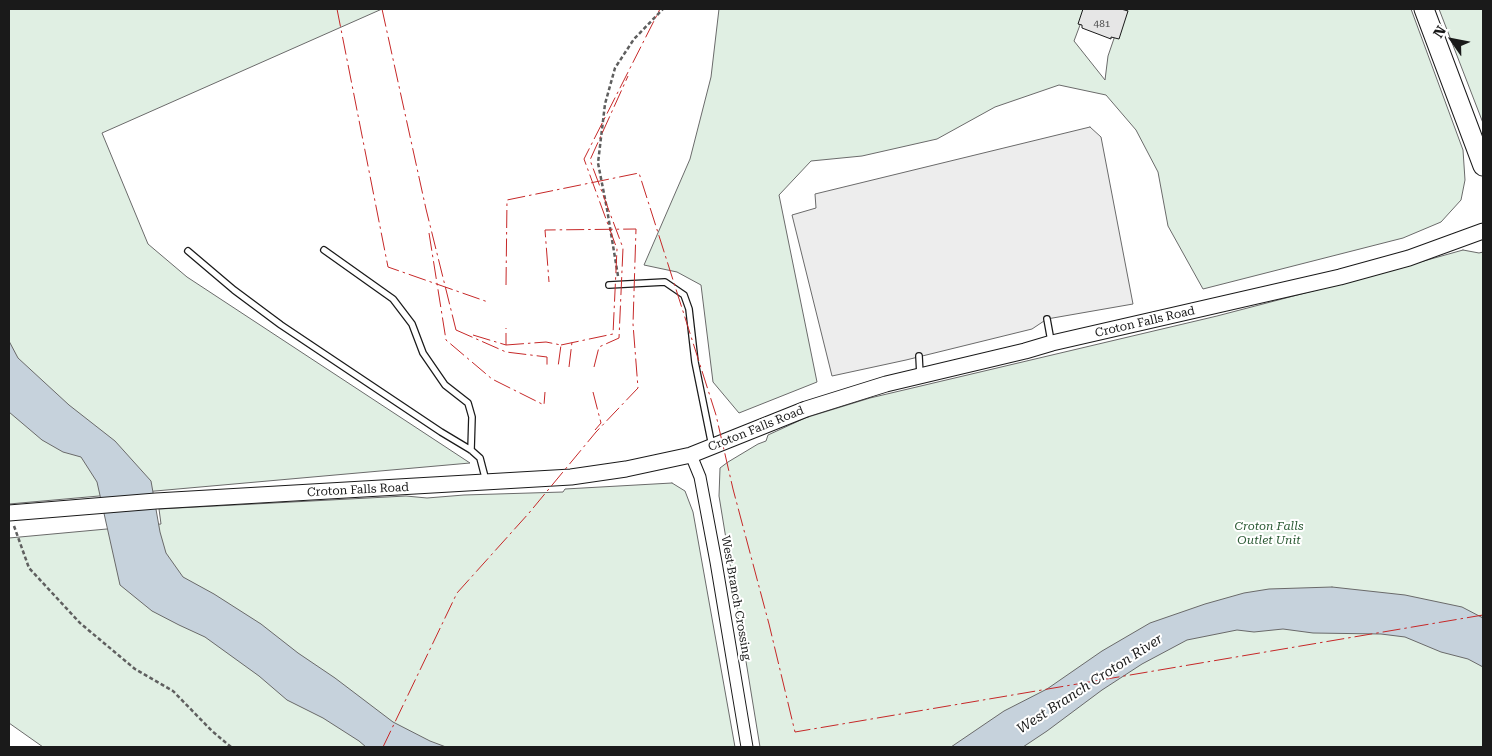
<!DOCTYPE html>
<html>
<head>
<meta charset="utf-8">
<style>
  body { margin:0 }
  #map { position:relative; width:1492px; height:756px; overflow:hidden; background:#fff; font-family:"Roboto Serif",serif }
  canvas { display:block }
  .frame { position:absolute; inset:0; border:10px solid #1a1a1a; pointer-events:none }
  .north { position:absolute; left:1427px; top:15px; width:50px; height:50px; -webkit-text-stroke:4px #fff; paint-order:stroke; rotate:303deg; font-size:14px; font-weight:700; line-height:20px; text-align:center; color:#1a1a1a }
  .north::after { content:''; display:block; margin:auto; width:18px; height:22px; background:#1a1a1a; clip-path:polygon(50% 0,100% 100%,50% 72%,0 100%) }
</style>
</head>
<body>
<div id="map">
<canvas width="1492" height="756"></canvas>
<div class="frame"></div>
<div class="north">N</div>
</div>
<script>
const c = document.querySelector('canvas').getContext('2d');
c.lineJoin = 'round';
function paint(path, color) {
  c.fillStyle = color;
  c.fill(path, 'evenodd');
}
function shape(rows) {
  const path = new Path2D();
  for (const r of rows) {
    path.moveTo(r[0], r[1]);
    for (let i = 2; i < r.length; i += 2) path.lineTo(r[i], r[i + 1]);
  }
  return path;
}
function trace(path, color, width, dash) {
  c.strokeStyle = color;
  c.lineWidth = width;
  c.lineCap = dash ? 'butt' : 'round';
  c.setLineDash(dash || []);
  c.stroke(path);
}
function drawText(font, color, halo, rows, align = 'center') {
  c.font = font + ' "Roboto Serif",serif';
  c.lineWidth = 4;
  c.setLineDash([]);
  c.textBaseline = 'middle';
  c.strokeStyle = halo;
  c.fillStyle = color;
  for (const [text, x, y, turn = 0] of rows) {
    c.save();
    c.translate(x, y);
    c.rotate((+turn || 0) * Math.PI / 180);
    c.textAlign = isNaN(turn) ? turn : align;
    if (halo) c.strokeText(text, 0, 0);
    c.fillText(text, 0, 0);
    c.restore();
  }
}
const green = shape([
  [9,9,382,9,102,133,148,244,187,277,470,463,9,504,9,9],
  [719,9,1086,9,1074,41,1105,80,1108,56,1121,18,1129,9,1411,9,1463,150,1465,180,1461,200,1441,222,1403,238,1203,289,1168,226,1158,172,1136,130,1106,95,1059,85,995,107,937,139,862,156,811,161,779,195,817,382,739,413,713,382,701,285,677,272,644,265,690,159,711,77,719,9],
  [1439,9,1483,9,1483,123,1439,9],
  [1463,250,1479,253,1483,252,1483,747,760,747,719,496,720,468,728,462,758,444,766,441,768,435,805,418,870,398,1217,316,1370,276,1463,250],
  [672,483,685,491,693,512,735,747,43,747,9,723,9,538,161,524,159,509,406,496,427,498,464,495,563,492,565,489,672,483]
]);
const parking = shape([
  [1090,127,1101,137,1133,304,1047,319,1032,329,906,360,832,376,792,215,816,208,815,194,1090,127]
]);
const water = shape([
  [9,341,18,358,69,405,115,441,151,481,160,532,166,553,183,577,214,594,261,624,298,653,335,678,393,722,430,741,446,747,366,747,359,741,323,718,287,700,259,676,205,637,179,625,152,611,120,585,97,482,81,457,63,452,42,440,9,412,9,341],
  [1332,587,1405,595,1462,607,1483,618,1483,667,1468,659,1441,652,1405,637,1381,634,1313,633,1283,629,1254,632,1237,630,1187,640,1142,664,1102,690,1047,731,1023,747,951,747,1004,711,1047,689,1102,651,1150,623,1205,604,1244,593,1269,589,1332,587]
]);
const building = shape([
  [1083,9,1121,9,1128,11,1119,39,1111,37,1111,39,1082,28,1082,25,1078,24,1083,9]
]);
const path = shape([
  [618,276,607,209,598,163,605,104,615,68,634,39,663,9],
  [14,526,29,568,80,623,135,669,173,691,212,731,231,747]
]);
const service = shape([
  [324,250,393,299,412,324,423,353,445,385,468,403,472,417,471,450],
  [188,251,234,290,281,325,441,432,471,450,480,458,486,481],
  [609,285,665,282,684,295,689,309,695,362,712,446],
  [1047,319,1051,341],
  [919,356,920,375]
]);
const minor = shape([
  [691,455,700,477,716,562,747,747]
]);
const tertiary = shape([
  [9,513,156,501,571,477,626,469,691,455,806,409,886,384,1025,351,1052,343,1340,277,1409,258,1483,231]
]);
const primary = shape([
  [1424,9,1483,166]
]);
const power = shape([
  [337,9,388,267,488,302],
  [382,9,426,209,456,330],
  [429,233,446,340,492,379,544,405,545,392],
  [506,285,507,200,639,173,716,415,733,489,769,624,795,732,1483,615],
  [456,330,506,352,547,357,547,368],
  [473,335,506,345,506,328],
  [506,345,546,342,561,345,558,367],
  [561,345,613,334,617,249,584,159,660,9],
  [569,367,572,342],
  [594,367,599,347,619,338,623,248,590,160,628,76],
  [593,392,601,423,595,430],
  [383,747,457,593,529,513,596,432,638,388,633,324,636,229,545,230,549,282]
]);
const numberNames = [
  ["481",1102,24]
];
const streetNames = [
  ["Croton Falls Road",1145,322,-13],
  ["Croton Falls Road",756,429,-22],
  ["Croton Falls Road",358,490,-3],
  ["West Branch Crossing",736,598,80]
];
const parkNames = [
  ["Croton Falls",1269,526],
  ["Outlet Unit",1269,540]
];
const waterNames = [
  ["West Branch Croton River",1090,684,-33]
];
paint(green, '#e0efe3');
trace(green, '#6a6a6a', 1);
paint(parking, '#ededed');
trace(parking, '#6a6a6a', 1);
paint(water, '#c6d2dc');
trace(water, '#6a6a6a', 1);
paint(building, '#e6e6e6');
trace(building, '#1a1a1a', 1);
trace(service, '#1a1a1a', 8);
trace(minor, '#1a1a1a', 13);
trace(tertiary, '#1a1a1a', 17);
trace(primary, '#1a1a1a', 21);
trace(path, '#5f5f5f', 2.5, [4, 2.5]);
trace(service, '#fff', 5.5);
trace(minor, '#fff', 11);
trace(tertiary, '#fff', 15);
trace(primary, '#fff', 19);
trace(power, '#c62828', 1, [18, 4, 2.5, 4]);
drawText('10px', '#4d4d4d', null, numberNames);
drawText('12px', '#1a1a1a', '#fff', streetNames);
drawText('italic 12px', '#2b5a34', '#fff', parkNames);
drawText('italic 14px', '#1a1a1a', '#fff', waterNames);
</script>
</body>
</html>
